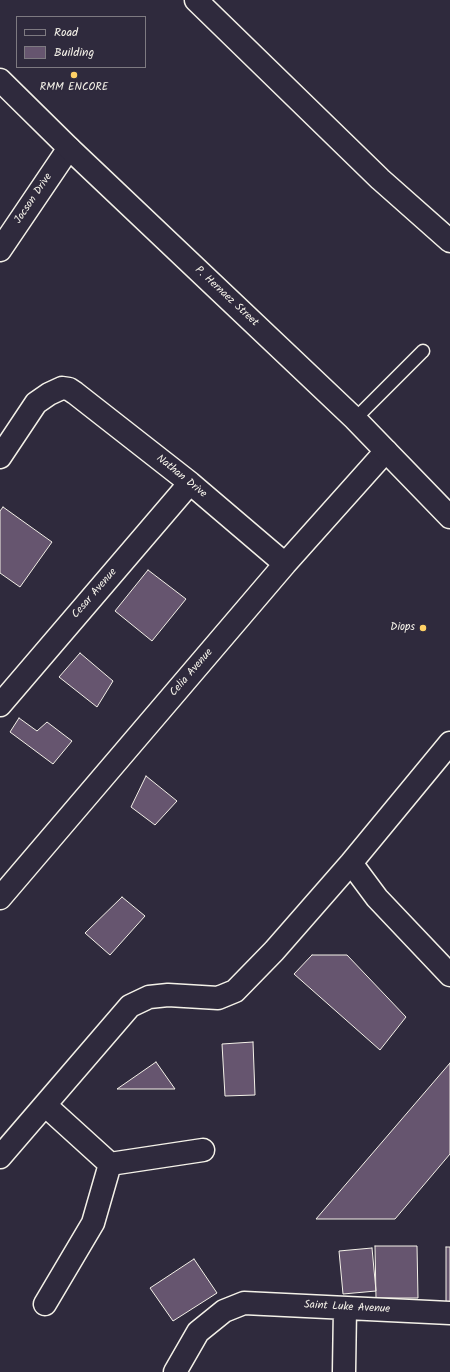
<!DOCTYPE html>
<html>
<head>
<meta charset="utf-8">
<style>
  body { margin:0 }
  #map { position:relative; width:450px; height:1372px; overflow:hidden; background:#2f2a3d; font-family:Kalam,sans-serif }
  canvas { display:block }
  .legend { position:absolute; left:16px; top:16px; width:130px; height:52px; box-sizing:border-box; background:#2f2a3d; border:1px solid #7e7a81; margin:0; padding:5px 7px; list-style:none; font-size:12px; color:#f4f1e8 }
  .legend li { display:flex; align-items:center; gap:8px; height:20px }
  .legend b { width:20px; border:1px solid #7e7a81 }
</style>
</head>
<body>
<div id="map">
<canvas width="450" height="1372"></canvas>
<ul class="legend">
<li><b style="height:5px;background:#2f2a3d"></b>Road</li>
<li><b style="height:11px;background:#66556f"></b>Building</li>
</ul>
</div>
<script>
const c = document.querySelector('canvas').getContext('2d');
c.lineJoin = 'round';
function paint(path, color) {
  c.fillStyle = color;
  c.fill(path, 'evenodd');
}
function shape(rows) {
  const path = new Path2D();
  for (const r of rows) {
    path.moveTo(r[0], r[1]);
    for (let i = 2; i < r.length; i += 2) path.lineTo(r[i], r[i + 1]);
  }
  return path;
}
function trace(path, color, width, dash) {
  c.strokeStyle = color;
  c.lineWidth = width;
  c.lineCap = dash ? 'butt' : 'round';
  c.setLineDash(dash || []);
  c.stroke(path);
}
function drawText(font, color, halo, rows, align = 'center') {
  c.font = font + ' Kalam,sans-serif';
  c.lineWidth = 3;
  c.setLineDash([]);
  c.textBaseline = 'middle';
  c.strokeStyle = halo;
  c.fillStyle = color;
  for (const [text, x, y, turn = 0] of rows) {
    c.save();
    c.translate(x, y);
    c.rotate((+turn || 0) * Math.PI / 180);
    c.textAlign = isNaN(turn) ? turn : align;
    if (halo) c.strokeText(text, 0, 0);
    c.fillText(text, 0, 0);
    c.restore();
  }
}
const building = shape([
  [3,507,52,542,20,587,0,573,0,511,3,507],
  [148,570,186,599,152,641,115,611,148,570],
  [80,653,113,681,97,707,59,677,80,653],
  [19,718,37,731,47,722,72,741,53,764,10,732,19,718],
  [146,776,177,801,155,825,131,807,146,776],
  [122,897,145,916,110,955,85,933,122,897],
  [312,955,347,955,406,1017,380,1050,294,974,312,955],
  [253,1042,255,1095,225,1096,222,1044,253,1042],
  [156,1062,175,1089,117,1089,156,1062],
  [450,1063,450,1154,395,1219,316,1219,450,1063],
  [375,1246,417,1246,418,1298,376,1298,375,1246],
  [446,1247,450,1247,450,1302,446,1302,446,1247],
  [372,1248,376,1291,343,1294,339,1251,372,1248],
  [194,1259,217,1293,173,1321,150,1288,194,1259]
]);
const lane = shape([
  [355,419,423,351]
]);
const street = shape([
  [196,0,380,179,450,241],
  [0,250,69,148],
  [0,457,36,403,49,394,62,388,69,389,75,393,190,483,285,564],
  [0,705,190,483],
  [351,863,377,898,450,975],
  [0,898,285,564,386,451],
  [0,1157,130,1006,149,997,168,995,218,998,235,991,274,951,351,863,450,743],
  [110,1164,203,1150],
  [45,1304,93,1223,110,1164,45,1105],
  [175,1372,198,1332,224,1311,244,1303,450,1313],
  [344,1372,345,1308]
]);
const secondary = shape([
  [0,80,69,148,355,419,450,517]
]);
const markers = [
  [74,75,4,"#ffd166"],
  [423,628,4,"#ffd166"]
];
const poiNames = [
  ["RMM ENCORE",74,88],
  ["Diops",415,628,"right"]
];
const streetNames = [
  ["Jocson Drive",34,199,-56],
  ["P. Hernaez Street",226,297,43],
  ["Nathan Drive",181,477,39],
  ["Cesar Avenue",95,594,-49],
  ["Celia Avenue",192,673,-49],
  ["Saint Luke Avenue",347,1308,3]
];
paint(building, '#66556f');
trace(building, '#f4f1e8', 1);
trace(lane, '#f4f1e8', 15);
trace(street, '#f4f1e8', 25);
trace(secondary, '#f4f1e8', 25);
trace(lane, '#2f2a3d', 12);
trace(street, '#2f2a3d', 22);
trace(secondary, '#2f2a3d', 22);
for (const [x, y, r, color] of markers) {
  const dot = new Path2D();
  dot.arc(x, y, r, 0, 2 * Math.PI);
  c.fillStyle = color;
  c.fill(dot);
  trace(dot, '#2f2a3d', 1.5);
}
drawText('11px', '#f4f1e8', '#2f2a3d', poiNames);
drawText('11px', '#f4f1e8', '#2f2a3d', streetNames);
</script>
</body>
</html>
